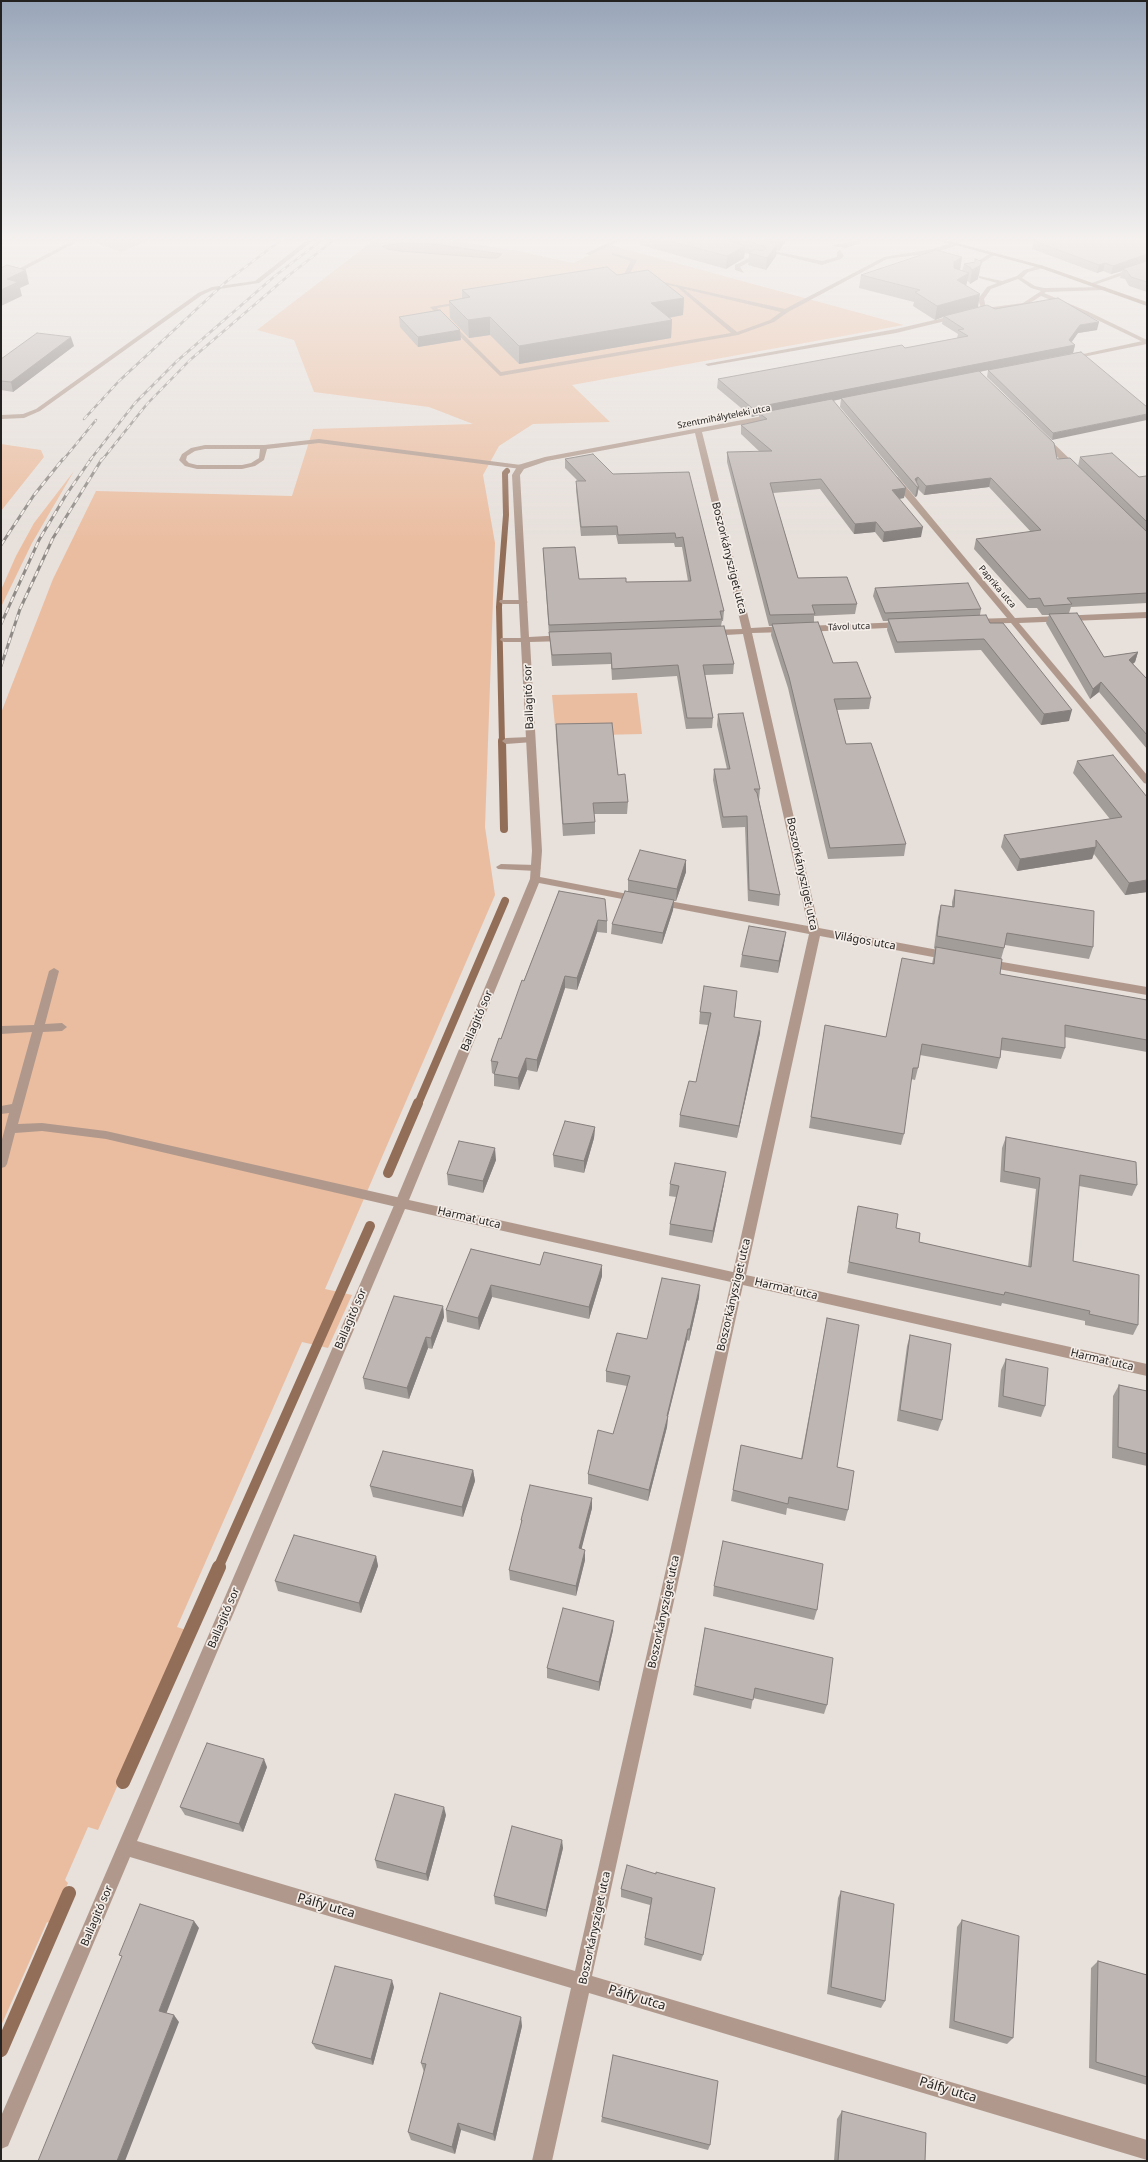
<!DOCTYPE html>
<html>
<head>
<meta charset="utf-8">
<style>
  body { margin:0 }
  #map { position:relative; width:1148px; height:2162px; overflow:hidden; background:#e7e0db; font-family:"Noto Sans",sans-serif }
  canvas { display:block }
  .frame { position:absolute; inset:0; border:2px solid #242220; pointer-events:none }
</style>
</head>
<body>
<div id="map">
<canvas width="1148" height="2162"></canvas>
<div class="frame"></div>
</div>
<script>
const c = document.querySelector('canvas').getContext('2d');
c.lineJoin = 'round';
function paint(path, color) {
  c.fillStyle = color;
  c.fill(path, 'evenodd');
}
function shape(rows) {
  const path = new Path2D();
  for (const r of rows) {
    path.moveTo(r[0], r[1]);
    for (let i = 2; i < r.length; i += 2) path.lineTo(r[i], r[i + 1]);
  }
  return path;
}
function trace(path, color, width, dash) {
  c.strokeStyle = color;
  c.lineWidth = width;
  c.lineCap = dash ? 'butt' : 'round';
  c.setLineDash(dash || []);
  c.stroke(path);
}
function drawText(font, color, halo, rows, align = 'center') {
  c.font = font + ' "Noto Sans",sans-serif';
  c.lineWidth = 3.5;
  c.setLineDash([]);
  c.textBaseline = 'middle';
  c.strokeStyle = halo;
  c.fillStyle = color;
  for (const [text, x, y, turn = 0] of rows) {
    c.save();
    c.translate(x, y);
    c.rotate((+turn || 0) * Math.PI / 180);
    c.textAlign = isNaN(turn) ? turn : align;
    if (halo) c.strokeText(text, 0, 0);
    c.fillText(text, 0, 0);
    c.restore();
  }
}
const green = shape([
  [88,240,150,240,121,252],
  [374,240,448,240,519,251,573,263,610,245,904,325,572,385,610,422,533,424,499,446,483,475,495,543,485,827,495,895,325,1289,352,1295,328,1348,302,1342,177,1627,186,1630,98,1830,88,1827,65,1880,68,1883,50,1923,47,1922,1,2026,1,713,53,579,96,491,292,496,313,429,473,424,429,407,314,392,294,340,257,330],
  [1,444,41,450,44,457,1,511],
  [74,471,32,543,1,607,1,590,16,556,34,523],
  [637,693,642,734,556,736,552,695]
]);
const water = shape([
  [403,243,434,244,502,254,497,258,490,258,399,251,387,249,382,246,403,243]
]);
const streamFar3 = shape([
  [502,742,499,607,506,515,505,473,507,471]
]);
const streamFar2 = shape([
  [502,741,504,829],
  [418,1104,505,901]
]);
const streamFar1 = shape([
  [388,1173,418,1103],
  [218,1568,370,1226]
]);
const stream = shape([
  [123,1782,219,1567],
  [1,2050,69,1893]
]);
const lane = shape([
  [307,240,314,240,259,283,213,290,202,295,40,411,24,418,1,419,1,415,23,414,36,409,198,293,212,287,255,281,307,240],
  [614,240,621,240,590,255,585,254,614,240],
  [774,240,781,240,764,249,822,261,837,257,837,252,840,250,844,256,841,259,822,265,756,249,774,240],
  [859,240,861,243,846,248,830,246,859,240],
  [70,242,75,243,1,282,1,278,70,242],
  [957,242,959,245,933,253,887,259,788,312,774,322,738,335,500,376,430,307,466,301,466,303,437,308,501,372,731,333,677,287,650,281,650,279,785,309,884,257,932,249,957,242],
  [684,289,781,312,770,320,737,332,684,289],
  [612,253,637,260,628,277,623,276,631,261,612,255,612,253],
  [991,253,996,254,972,269,967,268,991,253],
  [751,257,756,258,740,267,744,273,735,270,735,265,751,257],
  [1042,265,1044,268,1028,272,1022,278,1035,286,1044,288,1106,287,1104,290,1046,292,1044,293,1089,312,1147,340,1147,344,1085,314,1041,296,1025,306,1005,310,978,311,978,309,981,308,978,299,987,287,997,283,979,278,979,276,1002,281,1017,276,1024,270,1042,265],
  [1018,279,1031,288,1041,291,1023,303,986,308,984,299,991,289,1018,279],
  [956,315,959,317,958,318,896,333,708,366,705,364,896,329,956,315],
  [319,439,521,465,524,467,521,469,319,443,267,449,264,460,255,466,242,469,197,469,185,466,179,460,182,454,191,448,205,445,264,445,319,439],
  [205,449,260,449,259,458,251,463,242,465,197,465,189,463,186,460,187,456,195,451,205,449],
  [500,600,524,600,528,602,524,604,503,604,499,602,500,600],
  [501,638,526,638,530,640,526,642,504,642,500,640,501,638],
  [530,737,533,738,533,742,506,744,502,741,506,738,530,737],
  [501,864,536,865,541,868,536,871,498,869,496,867,501,864],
  [54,968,59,971,45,1024,62,1023,67,1027,62,1031,43,1032,18,1124,42,1123,106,1131,401,1198,405,1200,407,1203,405,1206,401,1208,106,1139,42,1131,15,1133,7,1164,5,1167,1,1168,1,1143,9,1113,1,1114,1,1106,12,1104,32,1032,1,1034,1,1026,34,1025,49,971,54,968]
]);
const street = shape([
  [1147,263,1147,267,1094,285,1089,284,1147,263],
  [1147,340,1147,344,1068,360,1065,358,1147,340],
  [774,414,777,414,777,418,702,432,751,628,787,626,791,629,787,632,752,633,819,928,949,952,955,956,949,960,820,936,746,1275,1147,1364,1147,1376,743,1285,592,1976,1147,2140,1147,2160,589,1993,552,2161,532,2161,571,1988,130,1857,8,2146,1,2149,1,2116,395,1203,530,879,532,851,512,475,518,465,545,457,774,414],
  [695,433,742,629,709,630,705,633,709,636,743,634,808,926,658,899,653,902,658,905,809,934,733,1272,409,1200,539,883,638,902,643,899,638,896,540,877,542,851,530,642,565,641,569,638,565,635,529,637,520,475,524,469,547,461,695,433],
  [405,1209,731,1282,575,1971,137,1841,405,1209],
  [1040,436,1046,436,1079,468,1079,472,1073,472,1040,440,1040,436],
  [892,477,898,477,1015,618,1147,612,1147,618,1019,623,1147,775,1147,784,1144,783,1011,623,970,624,970,620,973,619,1007,618,892,481,892,477],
  [903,622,907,625,906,627,805,632,801,629,805,626,903,622],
  [985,959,1147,987,1147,995,981,966,979,963,985,959]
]);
const secondary = shape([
  [936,240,946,240,1044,266,1147,302,1147,306,1040,268,936,240]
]);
const railFar1 = shape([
  [84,419,119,381,227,281,281,240],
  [63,460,96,420],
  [90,460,135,403,177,361,276,275,322,240],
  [102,460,147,404,190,360,288,276,334,240]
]);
const rail = shape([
  [1,545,34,495,63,459],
  [1,624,39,540,66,495,91,459],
  [1,666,20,609,53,538,102,459]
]);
const wall = shape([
  [640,240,786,240,785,242,779,251,776,250,776,256,766,270,748,265,749,254,745,253,744,258,726,269,640,245],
  [1147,240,1147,292,1129,286,1125,279,1120,278,1122,271,1111,274,1103,271,1097,273,1032,249,1034,241],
  [962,257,960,270,962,271,964,264,974,262,978,279,970,284,969,282,967,281,966,286,978,307,995,309,1097,330,1078,333,1071,342,1075,345,1073,353,1081,352,1052,440,987,377,988,370,980,372,1057,459,1078,466,1080,457,1139,477,1147,477,1147,603,1071,607,1069,613,1104,657,1138,652,1135,662,1133,664,1147,679,1147,749,1099,692,1090,699,1046,623,1049,615,1042,615,1037,608,1027,608,974,549,976,539,1031,532,989,487,924,495,918,489,917,496,915,497,840,407,841,399,833,401,904,498,899,499,921,537,883,542,875,532,854,534,820,489,773,493,798,578,857,604,855,614,814,616,814,622,833,663,871,698,869,709,837,710,846,744,906,844,904,856,828,859,788,688,771,635,772,626,769,626,727,462,727,452,760,452,741,434,741,425,759,421,759,415,752,417,717,388,718,379,905,348,957,338,958,334,942,324,943,317,935,320,913,306,914,302,859,288,861,275],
  [617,275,684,298,683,315,669,318,672,320,671,338,519,364,490,335,469,338,450,318,449,301,462,298,462,290],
  [399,317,461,340,418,347,400,327],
  [74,346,13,392,1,390,1,359],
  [565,459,613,474,689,472,724,611,723,621,722,621,721,626,734,664,733,674,705,675,713,718,712,728,686,729,677,676,612,680,611,664,552,666,550,643,550,635,549,635,543,548,579,579,626,582,688,581,682,547,675,547,674,543,618,544,616,535,581,536,576,490,576,481,578,481,565,468],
  [875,588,981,609,980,615,990,623,1069,721,1041,725,981,650,895,653,887,630,888,621,883,621,873,596],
  [718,714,760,789,759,800,780,895,779,906,748,901,745,827,722,828,713,780,714,769,727,769,717,725],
  [556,724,618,775,628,802,627,814,594,814,595,822,595,834,563,836,556,736],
  [1113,755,1147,892,1125,895,1094,854,1092,859,1017,871,1001,847,1004,835,1110,819,1073,773,1077,761],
  [686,860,686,872,676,901,674,901,673,910,662,944,611,934,612,924,628,891,628,880],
  [955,890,1093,947,1089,959,1005,945,1001,959,1000,974,1147,1000,1147,1052,1065,1037,1065,1048,1061,1059,1001,1050,1000,1058,997,1069,920,1055,918,1068,915,1080,911,1079,904,1134,901,1145,809,1128,825,1025,886,1037,932,964,935,949,934,948,938,917,941,905,952,907,952,902],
  [559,891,607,921,607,933,597,932,577,990,565,988,537,1072,527,1070,519,1090,494,1086,494,1074,492,1073,491,1061,501,1039],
  [784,944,778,973,740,967,742,955],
  [736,1003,734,1017,760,1033,737,1138,679,1127,680,1115,696,1082,708,1025,699,1024,700,1012],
  [595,1127,594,1138,584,1173,554,1167,553,1155],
  [1006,1137,1137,1185,1132,1196,1079,1186,1073,1261,1138,1325,1133,1335,1085,1325,1085,1321,1002,1303,1001,1306,847,1273,856,1217,858,1206,919,1242,1028,1267,1036,1189,1000,1182,1002,1148],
  [496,1160,483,1193,448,1185,447,1174],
  [670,1184,724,1184,712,1243,669,1235,670,1224,676,1197,669,1196],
  [471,1249,540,1265,602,1276,589,1319,492,1297,479,1330,447,1322,446,1310],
  [699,1297,689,1341,687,1340,668,1416,667,1427,648,1501,588,1484,588,1474,613,1434,627,1386,606,1382,606,1371,647,1339],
  [443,1306,444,1317,432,1349,428,1348,409,1399,365,1389,363,1378],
  [827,1318,837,1467,848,1510,845,1521,787,1508,786,1515,731,1501,741,1445,801,1459],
  [910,1335,942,1420,938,1431,897,1421,907,1346],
  [1006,1359,1045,1406,1041,1417,998,1407,1001,1370],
  [1119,1385,1147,1391,1147,1466,1112,1458,1113,1396],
  [473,1470,475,1481,463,1517,373,1497,370,1486],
  [592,1508,581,1549,585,1560,576,1596,510,1580,509,1570,521,1525,521,1520],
  [376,1556,378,1566,361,1613,278,1591,275,1581],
  [714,1586,817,1610,814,1620,713,1596],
  [705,1628,827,1705,824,1714,753,1698,751,1709,693,1695],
  [613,1630,599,1691,547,1678,547,1668],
  [267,1767,243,1832,185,1815,180,1807],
  [446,1815,428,1881,377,1868,375,1860],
  [563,1848,546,1917,495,1904,494,1896],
  [656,1874,703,1955,701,1961,644,1945,650,1905,621,1897,621,1889],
  [841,1891,885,2001,881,2008,827,1994,838,1898],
  [962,1920,1013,2038,1007,2044,949,2028,957,1927],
  [1098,1961,1147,1975,1147,2085,1089,2068,1091,1968],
  [394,1987,373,2065,316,2049,312,2043],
  [522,2026,495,2141,461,2130,455,2154,411,2140,408,2132,424,2072,421,2063],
  [842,2111,925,2161,834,2161,837,2119],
  [602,2117,710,2145,708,2150,601,2122]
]);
const shadedWall = shape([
  [780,240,786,240,785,242,779,251],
  [777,244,776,256,766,270,767,258],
  [745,246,744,258,726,269,727,256],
  [1147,254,1147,262,1122,269,1122,271,1111,274,1113,266],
  [962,257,960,270,952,275,954,262],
  [1105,263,1103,271,1097,273,1099,265],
  [981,265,978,279,970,284,972,270],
  [26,270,29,284,20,288,22,296,1,306,1,290,7,279],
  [969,273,966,286,957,280],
  [980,294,978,307,944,316,943,317,935,320,937,306],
  [684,298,683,315,651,321,651,303],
  [490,317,490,335,469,338,468,320],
  [672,320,671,338,519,364,519,346],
  [1099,322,1097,330,1078,333,1069,346,1075,345,1073,353,842,399,841,398,841,399,762,415,759,413,759,415,752,417,752,408,1069,340,1080,325],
  [460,330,461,340,418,347,418,337],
  [71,337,74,346,13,392,11,382],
  [1147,414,1147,420,1052,440,1053,433],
  [918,477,916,486,915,479],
  [991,478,989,487,924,495,926,486],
  [917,487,919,487,917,496,915,497],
  [906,488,904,498,890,500,892,490],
  [876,522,875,532,854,534,855,524],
  [923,527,921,537,883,542,884,532],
  [1138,652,1135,662,1126,669,1129,660],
  [1101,682,1099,692,1090,699,1093,689],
  [1072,710,1069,721,1041,725,1044,714],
  [1096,847,1092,859,1017,871,1020,859],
  [686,860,686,872,676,901,677,889],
  [1147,880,1147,892,1125,895,1129,883],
  [674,900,673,910,662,944,663,933],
  [598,920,597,932,577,990,577,978],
  [786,932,784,944,778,973,779,961],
  [565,976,565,988,537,1072,537,1060],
  [761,1021,760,1033,737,1138,739,1126],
  [526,1058,527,1070,519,1090,518,1078],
  [595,1127,594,1138,584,1173,584,1161],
  [495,1148,496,1160,483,1193,483,1181],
  [726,1172,724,1184,712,1243,713,1231],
  [602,1265,602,1276,589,1319,589,1307],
  [491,1285,492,1297,479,1330,478,1318],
  [700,1285,699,1297,689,1341,690,1329],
  [443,1306,444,1317,432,1349,431,1338],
  [688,1329,687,1340,668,1416,667,1427,648,1501,649,1490],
  [426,1337,428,1348,409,1399,407,1388],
  [473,1470,475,1481,463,1517,462,1507],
  [592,1498,592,1508,579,1559,579,1548],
  [585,1550,585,1560,576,1596,576,1586],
  [376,1556,378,1566,361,1613,359,1603],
  [614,1621,613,1630,599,1691,599,1682],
  [264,1759,267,1767,243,1832,239,1824],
  [444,1807,446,1815,428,1881,426,1874],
  [562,1840,563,1848,546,1917,546,1910],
  [194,1921,199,1928,165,2017,159,2011],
  [392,1980,394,1987,373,2065,371,2059],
  [174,2015,179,2022,125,2161,117,2161],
  [521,2017,522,2026,495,2141,493,2134],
  [458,2123,461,2130,455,2154,452,2147]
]);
const building = shape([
  [665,240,726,240,745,246,727,256,665,240],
  [743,240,762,240,777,244,767,258,749,253,755,249,762,251,766,248,764,246,743,240],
  [1036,240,1147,240,1147,254,1113,266,1105,263,1099,265,1034,241,1036,240],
  [936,250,962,257,954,262,954,268,969,273,957,280,980,294,937,306,915,292,920,290,861,275,936,250],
  [975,259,981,261,981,265,972,270,971,268,964,264,975,262,975,259],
  [1147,261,1147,282,1131,277,1127,271,1122,269,1147,261],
  [7,265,26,270,7,279,18,282,1,290,1,268,7,265],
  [607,267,617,275,648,270,684,298,651,303,672,320,519,346,490,317,468,320,449,301,470,297,462,290,607,267],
  [1058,298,1099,322,1080,325,1069,340,1075,345,752,408,718,379,902,345,905,348,968,336,958,330,964,329,944,316,987,305,995,309,1058,298],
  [440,310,460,330,418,337,399,317,440,310],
  [37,333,71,337,11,382,1,381,1,359,37,333],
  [1081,352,1147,407,1147,414,1053,433,988,370,1081,352],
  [979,371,1054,443,1057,459,1070,458,1147,532,1147,593,1067,598,1072,604,1044,606,1040,598,1029,599,976,539,1041,530,991,478,926,486,918,477,915,479,919,487,917,487,841,398,979,371],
  [832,399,906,488,892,490,923,527,884,532,876,522,855,524,821,479,770,483,798,578,847,577,857,604,812,605,815,614,770,615,727,452,772,451,741,425,767,419,759,413,832,399],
  [1112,453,1139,477,1146,476,1147,477,1147,522,1080,457,1112,453],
  [593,454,613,474,689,472,724,611,720,611,722,619,549,625,543,548,575,547,579,579,626,578,626,582,691,581,683,537,676,538,675,533,618,535,617,526,581,527,576,481,586,481,565,459,593,454],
  [968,583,981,609,885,613,875,588,968,583],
  [1077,613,1104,657,1138,652,1129,660,1147,679,1147,735,1101,682,1093,689,1049,614,1077,613],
  [986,615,990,623,1003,623,1072,710,1044,714,984,639,897,642,888,619,986,615],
  [818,622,833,663,857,662,871,698,834,699,846,744,871,743,906,844,830,848,789,677,772,624,818,622],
  [724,626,734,664,703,665,713,718,687,718,678,665,612,669,611,653,552,655,549,632,724,626],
  [743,713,760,789,754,789,757,793,780,895,749,890,747,816,723,817,714,769,730,769,718,714,743,713],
  [612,723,618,775,625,774,628,802,593,803,595,822,563,824,556,724,612,723],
  [1113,755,1147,797,1147,880,1129,883,1096,840,1096,847,1020,859,1004,835,1122,817,1077,761,1113,755],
  [640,850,686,860,677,889,628,880,640,850],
  [955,890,1094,911,1093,947,1007,933,1004,948,937,936,941,905,954,907,955,890],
  [559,891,605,899,607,921,598,920,577,978,565,976,537,1060,526,1058,518,1078,494,1074,498,1062,491,1061,499,1038,501,1039,522,980,524,981,559,891],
  [625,891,674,900,663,933,612,924,625,891],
  [749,926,786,932,779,961,742,955,749,926],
  [936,947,1002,959,1000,974,1147,1000,1147,1040,1065,1025,1065,1048,1002,1038,1000,1058,922,1044,918,1068,913,1068,904,1134,811,1117,825,1025,886,1037,902,958,934,964,936,947],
  [704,986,737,991,734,1017,761,1021,739,1126,680,1115,689,1081,696,1082,711,1013,700,1012,704,986],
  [565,1121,595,1127,584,1161,553,1155,565,1121],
  [1006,1137,1136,1162,1137,1185,1080,1175,1073,1261,1139,1275,1138,1325,1089,1314,1090,1311,1005,1292,1004,1295,849,1262,858,1206,898,1214,896,1228,920,1233,919,1242,1031,1267,1040,1178,1004,1171,1006,1137],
  [459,1141,495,1148,483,1181,447,1174,459,1141],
  [675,1163,726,1172,713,1231,670,1224,679,1186,670,1184,675,1163],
  [471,1249,540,1265,544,1252,602,1265,589,1307,491,1285,478,1318,446,1310,471,1249],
  [662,1278,700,1285,690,1329,688,1329,667,1416,668,1416,649,1490,588,1474,598,1430,613,1434,630,1376,606,1371,617,1333,647,1339,662,1278],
  [394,1296,443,1306,431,1338,426,1337,407,1388,363,1378,394,1296],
  [827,1318,859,1325,837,1467,854,1471,848,1510,789,1497,788,1504,733,1490,741,1445,802,1459,827,1318],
  [910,1335,951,1344,942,1420,900,1410,910,1335],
  [1006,1359,1048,1368,1045,1406,1003,1396,1006,1359],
  [1119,1385,1147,1391,1147,1454,1118,1447,1119,1385],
  [383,1451,473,1470,462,1507,370,1486,383,1451],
  [530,1485,592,1498,579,1548,585,1550,576,1586,509,1570,522,1520,521,1520,530,1485],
  [294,1535,376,1556,359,1603,275,1581,294,1535],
  [723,1541,823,1564,817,1610,714,1586,723,1541],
  [563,1608,614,1621,599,1682,547,1668,563,1608],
  [705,1628,833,1658,827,1705,755,1688,753,1700,695,1686,705,1628],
  [207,1743,264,1759,239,1824,180,1807,207,1743],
  [395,1794,444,1807,426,1874,375,1860,395,1794],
  [512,1826,562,1840,546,1910,494,1896,512,1826],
  [627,1865,656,1874,656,1872,715,1888,703,1955,645,1938,652,1898,621,1889,627,1865],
  [841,1891,894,1904,885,2001,831,1987,841,1891],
  [140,1904,194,1921,159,2011,174,2015,117,2161,38,2161,122,1956,119,1955,140,1904],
  [962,1920,1019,1936,1013,2038,954,2021,962,1920],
  [1098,1961,1147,1975,1147,2077,1096,2062,1098,1961],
  [335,1966,392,1980,371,2059,312,2043,335,1966],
  [440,1993,521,2017,493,2134,458,2123,452,2147,408,2132,426,2064,421,2063,440,1993],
  [613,2055,718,2081,710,2145,602,2117,613,2055],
  [842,2111,926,2133,925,2161,838,2161,842,2111]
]);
const farStreetnames = [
  ["Szentmihályteleki utca",724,417,-11],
  ["Paprika utca",997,587,50],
  ["Távol utca",849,627,-2]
];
const streetNames = [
  ["Boszorkánysziget utca",729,558,76],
  ["Ballagitó sor",529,697,-92],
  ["Boszorkánysziget utca",802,874,78],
  ["Világos utca",865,941,10],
  ["Ballagitó sor",477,1021,-67],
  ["Harmat utca",469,1218,13],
  ["Harmat utca",786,1289,13],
  ["Boszorkánysziget utca",734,1295,-77],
  ["Ballagitó sor",351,1319,-67],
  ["Harmat utca",1102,1360,13],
  ["Boszorkánysziget utca",664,1612,-78],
  ["Ballagitó sor",224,1618,-67],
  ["Ballagitó sor",97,1916,-67],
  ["Boszorkánysziget utca",595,1928,-78]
];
const nearStreetnames = [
  ["Pálfy utca",326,1906,16],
  ["Pálfy utca",637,1998,17],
  ["Pálfy utca",948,2090,17]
];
paint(green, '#eabda0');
paint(water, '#c18f70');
trace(water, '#926e58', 1);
trace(streamFar3, '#926e58', 6);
trace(streamFar2, '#926e58', 8);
trace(streamFar1, '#926e58', 10);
trace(stream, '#926e58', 14);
paint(lane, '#b0998c');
paint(street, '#b0998c');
paint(secondary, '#977662');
trace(railFar1, '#8f8a86', 2.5);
trace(rail, '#8f8a86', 3);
trace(railFar1, '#f4ede8', 1.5, [5]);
trace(rail, '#f4ede8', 2, [6]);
paint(wall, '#a39d99');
paint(shadedWall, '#857f7d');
paint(building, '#beb6b2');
trace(building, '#857f7d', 1);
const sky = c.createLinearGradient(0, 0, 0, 543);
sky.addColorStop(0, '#98a5b8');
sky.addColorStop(0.44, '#f4f1ef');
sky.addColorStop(1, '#f4f1ef00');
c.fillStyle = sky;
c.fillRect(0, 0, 1148, 543);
drawText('9px', '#242220', '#f4ede8', farStreetnames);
drawText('11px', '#242220', '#f4ede8', streetNames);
drawText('13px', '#242220', '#f4ede8', nearStreetnames);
</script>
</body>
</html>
